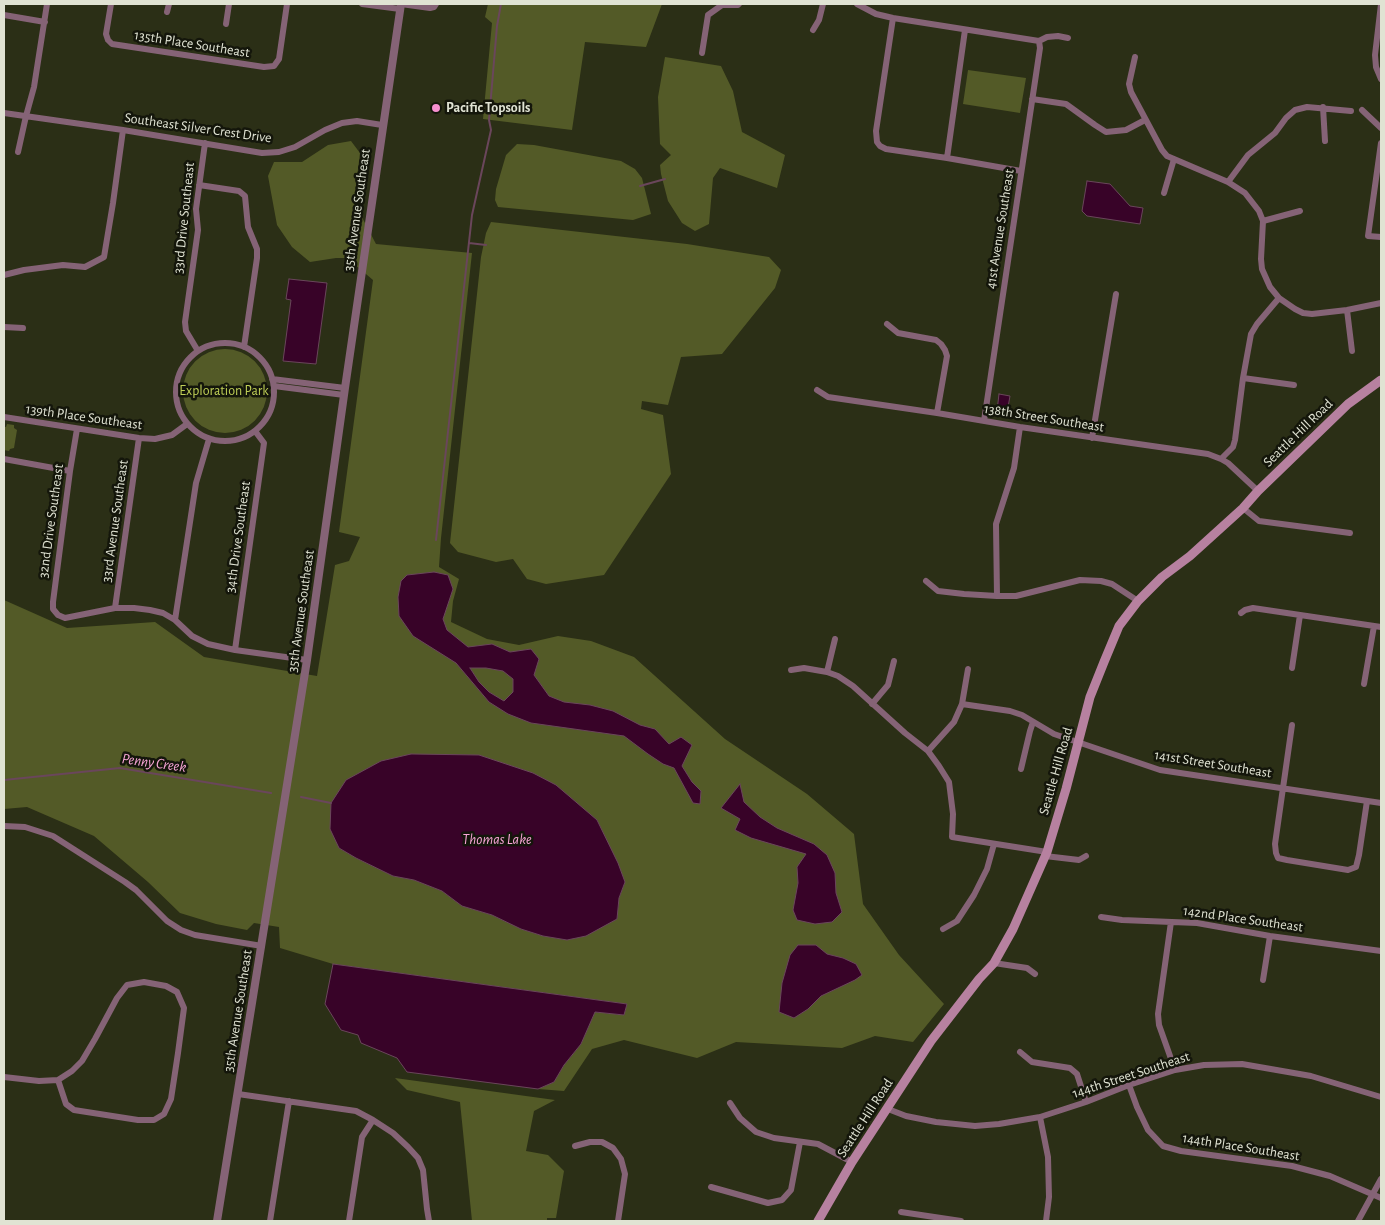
<!DOCTYPE html>
<html>
<head>
<meta charset="utf-8">
<style>
  body { margin:0 }
  #map { position:relative; width:1385px; height:1225px; overflow:hidden; background:#2b2f16; font-family:"Alegreya Sans",sans-serif }
  canvas { display:block }
  .frame { position:absolute; inset:0; border:5px solid #e0e3d3; pointer-events:none }
</style>
</head>
<body>
<div id="map">
<canvas width="1385" height="1225"></canvas>
<div class="frame"></div>
</div>
<script>
const c = document.querySelector('canvas').getContext('2d');
c.lineJoin = 'round';
function paint(path, color) {
  c.fillStyle = color;
  c.fill(path, 'evenodd');
}
function shape(rows) {
  const path = new Path2D();
  for (const r of rows) {
    if (r.length === 3) {
      path.moveTo(r[0] + r[2], r[1]);
      path.arc(r[0], r[1], r[2], 0, 2 * Math.PI);
      continue;
    }
    path.moveTo(r[0], r[1]);
    for (let i = 2; i < r.length; i += 2) path.lineTo(r[i], r[i + 1]);
  }
  return path;
}
function trace(path, color, width, dash) {
  c.strokeStyle = color;
  c.lineWidth = width;
  c.lineCap = dash ? 'butt' : 'round';
  c.setLineDash(dash || []);
  c.stroke(path);
}
function drawText(font, color, halo, rows, align = 'center') {
  c.font = font + ' "Alegreya Sans",sans-serif';
  c.lineWidth = 5;
  c.setLineDash([]);
  c.textBaseline = 'middle';
  c.strokeStyle = halo;
  c.fillStyle = color;
  for (const [text, x, y, turn = 0] of rows) {
    c.save();
    c.translate(x, y);
    c.rotate((+turn || 0) * Math.PI / 180);
    c.textAlign = isNaN(turn) ? turn : align;
    if (halo) c.strokeText(text, 0, 0);
    c.fillText(text, 0, 0);
    c.restore();
  }
}
const green = shape([
  [488,4,662,4,646,47,585,42,572,130,483,119,492,23,485,17],
  [665,57,721,66,733,91,742,132,785,155,777,188,720,168,713,178,709,224,695,231,682,223,668,201,661,174,660,165,671,155,660,144,658,97],
  [968,70,1026,78,1020,113,963,104],
  [351,141,360,153,354,202,376,244,472,253,441,538,439,567,459,579,453,601,451,622,487,639,519,645,558,636,591,641,634,657,725,739,807,794,854,834,863,904,899,955,944,1004,913,1042,875,1036,842,1048,736,1042,697,1058,624,1040,592,1049,564,1091,538,1089,554,1082,564,1065,581,1044,595,1012,624,1015,627,1004,333,964,280,948,279,927,254,923,247,930,216,924,180,913,148,882,94,836,27,807,4,809,4,600,67,628,155,622,204,657,317,676,335,565,349,561,360,537,339,532,373,280,347,258,336,258,310,262,292,247,277,225,268,176,274,162,302,162,328,145],
  [597,820,625,882,619,898,617,919,567,940,543,936,521,929,492,915,462,906,442,891,414,880,393,876,356,858,339,848],
  [517,144,534,145,621,161,635,169,642,178,651,214,633,220,498,207,495,200,496,189,506,155],
  [491,222,687,244,769,257,781,270,775,288,722,354,681,357,668,405,642,401,641,409,663,415,671,474,604,575,546,584,527,579,513,559,496,562,458,552,450,543,481,257,486,233],
  [225,391,42],
  [7,424,14,425,14,428,17,430,14,448,10,449,9,451,4,450,4,427,6,427],
  [395,1078,555,1100,534,1111,526,1151,548,1155,564,1171,556,1218,547,1218,547,1221,472,1221,460,1102,407,1090]
]);
const water = shape([
  [1087,181,1110,184,1130,206,1143,208,1140,224,1087,216,1082,211,1087,181],
  [289,279,327,283,316,364,283,361,291,300,286,299,289,279],
  [999,394,1010,396,1007,413,997,411,999,394],
  [434,572,448,575,453,589,443,619,447,630,468,647,492,644,510,652,531,649,539,659,534,675,549,696,564,702,590,705,613,711,640,725,655,729,669,744,681,737,692,745,682,766,692,782,701,791,700,804,693,803,674,768,663,764,648,754,624,736,531,723,508,714,489,702,456,663,413,636,399,616,398,597,401,581,407,575,434,572],
  [470,668,486,668,503,671,513,679,513,692,504,701,489,692,479,682,470,668],
  [411,754,479,755,533,773,556,785,597,820,618,863,625,882,619,898,617,919,586,936,567,940,543,936,521,929,492,915,462,906,442,891,414,880,393,876,356,858,339,848,330,829,331,803,346,780,381,761,411,754],
  [740,784,744,802,760,817,777,828,814,844,827,855,835,873,836,893,842,912,832,922,815,924,797,920,793,910,798,883,797,867,806,854,751,838,735,830,740,819,721,808,740,784],
  [798,945,816,945,827,954,843,958,856,964,862,975,855,980,821,996,808,1009,794,1018,779,1012,782,983,790,955,798,945],
  [333,964,627,1004,624,1015,595,1012,581,1044,564,1065,554,1082,538,1089,407,1072,397,1058,361,1043,358,1035,341,1030,325,1004,333,964]
]);
const stream = shape([
  [640,186,665,179],
  [469,243,486,245],
  [436,540,472,215,491,130,489,120,497,26,501,4],
  [4,780,120,768,271,793],
  [301,797,331,803]
]);
const minor = shape([
  [111,4,106,34,108,40,112,44,264,67,274,66,279,59,287,4],
  [362,4,400,9],
  [401,4,430,8,434,7,436,4],
  [857,4,876,14,893,18,1039,41,1047,37,1058,36,1068,38],
  [1381,4,1375,55,1376,67,1381,79],
  [167,12,169,4],
  [4,15,45,22],
  [893,18,876,131,877,142,880,146,886,149,947,158,1021,171],
  [226,24,229,4],
  [813,30,819,20,823,4],
  [702,53,708,15,722,5,738,5,739,4],
  [1135,57,1129,84,1131,92,1162,150,1167,156,1174,159,1228,182,1245,193,1259,211,1263,221,1261,259,1262,269,1270,287,1279,298,1295,309,1303,313,1312,314,1347,310,1381,303],
  [1032,99,1066,104,1095,125,1106,132,1126,130,1145,120],
  [1323,107,1325,141],
  [1362,110,1381,128],
  [4,113,123,130,262,153,279,152,295,147,325,130,342,123,357,121,382,125],
  [1381,143,1368,236,1381,237],
  [18,152,26,116,34,87,47,4],
  [947,158,965,30],
  [1228,182,1248,155,1275,133,1286,118,1295,110,1307,107,1351,111],
  [199,185,239,191,245,196,248,227,257,249,257,258,244,347],
  [1164,193,1174,159],
  [1263,221,1300,211],
  [4,275,24,270,63,265,85,267,104,257,113,203,123,130],
  [1347,310,1352,351],
  [887,324,898,333,936,340,941,344,945,350,947,356,937,413],
  [4,327,23,328],
  [225,392,49],
  [198,351,186,331,185,322,198,230,196,209,205,143],
  [1243,378,1294,385],
  [272,379,345,388],
  [274,386,344,395],
  [817,390,828,397,937,413,1020,427,1208,454,1221,459,1228,463,1258,491],
  [4,417,139,438,155,439,172,435,187,424],
  [984,421,1040,48,1039,41],
  [77,429,70,471,53,602,53,609,58,615,65,618,115,608,134,608,150,610,163,613,175,620,192,636,208,644,235,650,307,660],
  [1092,438,1116,294],
  [4,459,70,471],
  [1221,459,1233,447,1235,440,1243,378,1251,334,1257,324,1279,298],
  [1243,508,1259,521,1350,533],
  [926,581,938,591,964,594,997,596,1016,596,1080,580,1101,581,1112,584,1138,601],
  [997,596,996,524,1014,468,1020,427],
  [115,608,139,438],
  [1241,613,1245,610,1253,608,1381,627],
  [175,620,196,483,209,439],
  [235,650,264,443,255,431],
  [1292,668,1300,615],
  [791,670,804,668,827,672,838,676,853,686,905,733,928,751,939,766,949,782,953,814,952,837,1047,852],
  [827,672,835,639],
  [1364,684,1374,626],
  [872,704,888,685,894,661],
  [962,704,1010,711,1022,715,1054,734,1160,770,1381,803],
  [1292,725,1275,844,1276,853,1278,858,1287,860,1348,870,1356,867,1359,855,1367,801],
  [928,751,954,722,962,704,968,669],
  [1021,769,1030,731,1033,722],
  [4,826,25,827,53,836,125,882,136,890,167,921,181,930,195,935,262,946],
  [1045,856,1079,860,1086,856],
  [1101,917,1122,920,1197,923,1270,936,1381,951],
  [1171,922,1158,1014,1159,1025,1175,1070],
  [943,929,957,921,974,895,987,869,994,844],
  [994,963,1027,968,1035,974],
  [1263,980,1270,936],
  [1020,1052,1032,1062,1070,1068,1077,1074,1086,1102],
  [4,1077,39,1081,58,1080,66,1104,74,1110,138,1120,154,1120,164,1114,171,1099,178,1053,184,1008,177,992,166,986,144,982,127,985,117,998,95,1039,82,1061,72,1071,58,1080],
  [1129,1085,1137,1107,1148,1130,1163,1146,1181,1151,1292,1166,1330,1176,1381,1198],
  [238,1094,356,1111,373,1120,393,1133,408,1147,418,1158,423,1170,427,1209,429,1221],
  [730,1103,740,1118,756,1132,774,1138,818,1144,852,1162],
  [888,1109,906,1116,936,1122,975,1126,999,1124,1040,1117,1086,1102,1129,1085,1175,1070,1204,1065,1242,1064,1311,1076,1381,1097],
  [1040,1117,1048,1157,1049,1197,1046,1221],
  [575,1146,590,1142,602,1142,613,1148,621,1159,625,1174,618,1221],
  [711,1187,768,1203,782,1200,791,1190,800,1142],
  [901,1212,961,1221],
  [270,1221,289,1101],
  [349,1221,362,1137,373,1120],
  [1358,1221,1381,1179]
]);
const tertiary = shape([
  [217,1221,307,660,345,388,401,4]
]);
const secondary = shape([
  [818,1221,852,1162,931,1041,979,979,994,963,1013,929,1047,852,1066,789,1090,697,1104,662,1119,626,1138,601,1162,577,1190,556,1243,508,1258,491,1348,404,1381,380]
]);
const markers = [
  [436,108,5,"#f690cf"]
];
const streetNames = [
  ["135th Place Southeast",192,44,9],
  ["Southeast Silver Crest Drive",198,128,8],
  ["35th Avenue Southeast",357,210,-82],
  ["33rd Drive Southeast",184,218,-84],
  ["41st Avenue Southeast",1000,229,-81],
  ["139th Place Southeast",84,417,8],
  ["138th Street Southeast",1044,418,9],
  ["Seattle Hill Road",1298,433,-44],
  ["32nd Drive Southeast",51,521,-82],
  ["33rd Avenue Southeast",115,521,-82],
  ["34th Drive Southeast",238,537,-82],
  ["35th Avenue Southeast",301,611,-82],
  ["141st Street Southeast",1213,764,9],
  ["Seattle Hill Road",1056,771,-74],
  ["142nd Place Southeast",1243,919,8],
  ["35th Avenue Southeast",238,1011,-81],
  ["144th Street Southeast",1131,1075,-18],
  ["Seattle Hill Road",865,1118,-57],
  ["144th Place Southeast",1241,1147,9]
];
const poiNames = [
  ["Pacific Topsoils",446,108]
];
const parkNames = [
  ["Exploration Park",224,391]
];
const waterNames = [
  ["Penny Creek",154,763,8],
  ["Thomas Lake",497,839]
];
paint(green, '#535a27');
paint(water, '#380328');
trace(water, '#6a465b', 1);
trace(stream, '#6a465b', 2);
trace(minor, '#856376', 6);
trace(tertiary, '#856376', 8);
trace(secondary, '#b781a0', 9);
for (const [x, y, r, color] of markers) {
  const dot = new Path2D();
  dot.arc(x, y, r, 0, 2 * Math.PI);
  c.fillStyle = color;
  c.fill(dot);
  trace(dot, '#14160b', 2);
}
drawText('14px', '#e0e3d3', '#14160b', streetNames);
drawText('bold 14px', '#e0e3d3', '#14160b', poiNames, 'left');
drawText('14px', '#bfcf57', '#14160b', parkNames);
drawText('italic 15px', '#f8a5d7', '#14160b', waterNames);
</script>
</body>
</html>
